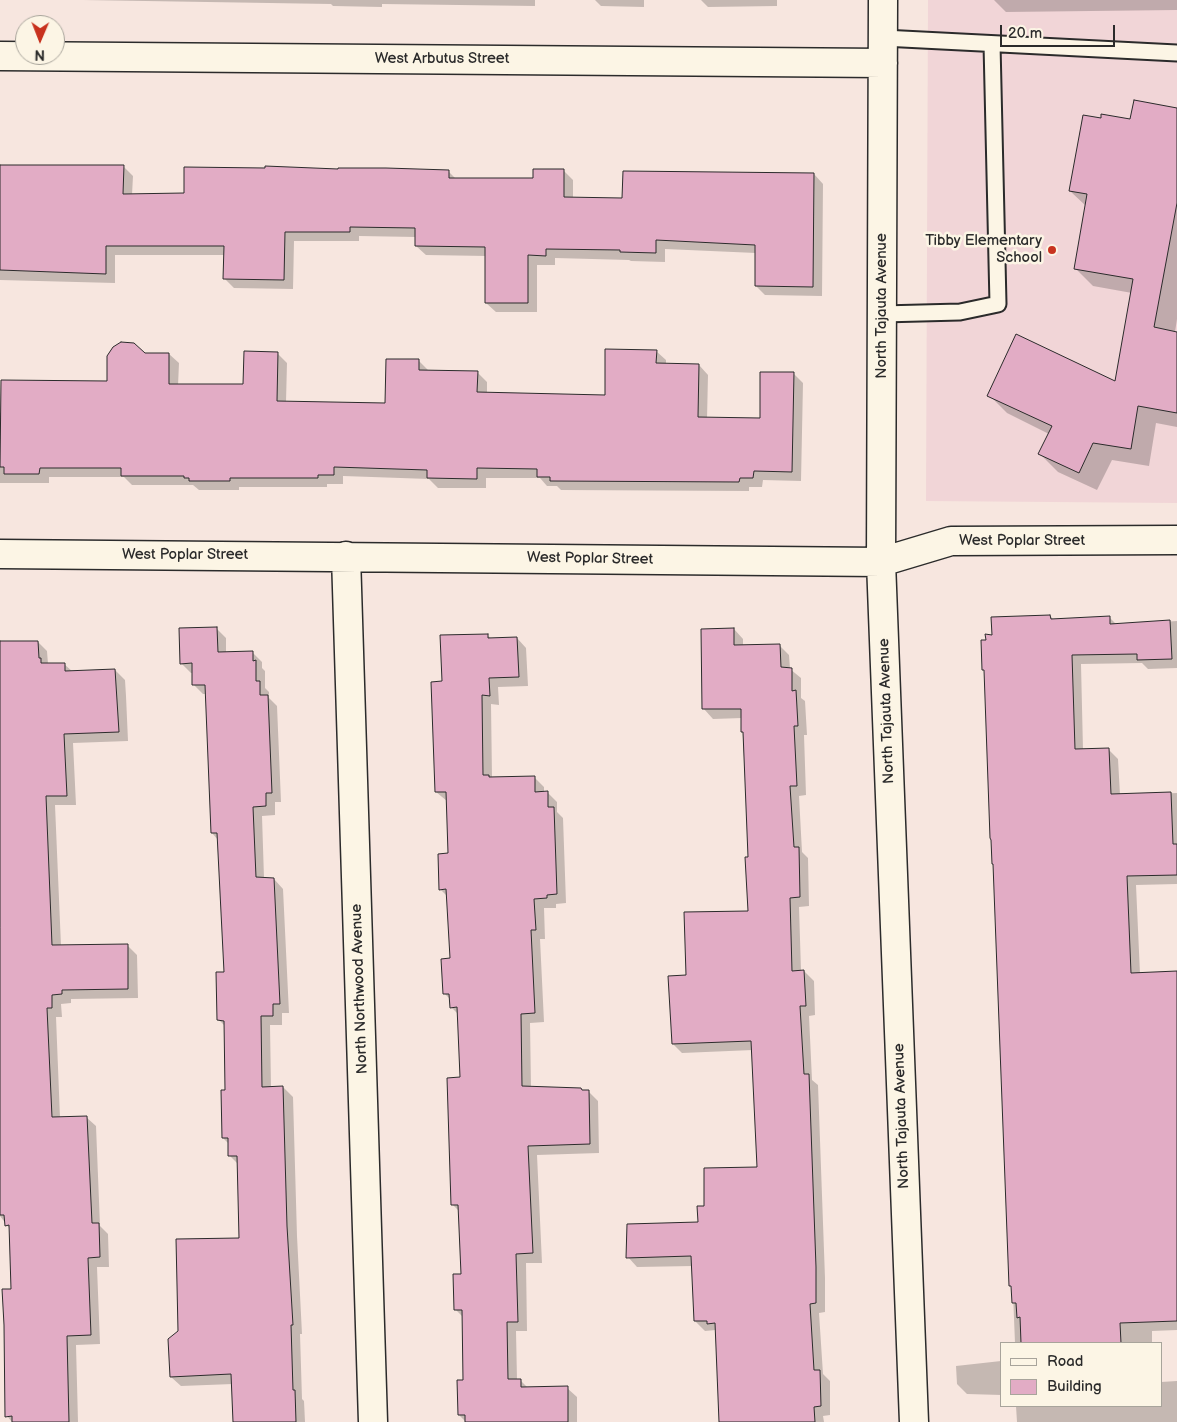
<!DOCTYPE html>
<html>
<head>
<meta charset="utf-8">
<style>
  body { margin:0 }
  #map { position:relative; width:1177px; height:1422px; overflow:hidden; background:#f7e6df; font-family:"Balsamiq Sans",sans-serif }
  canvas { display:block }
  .legend { position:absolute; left:1000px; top:1342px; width:162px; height:65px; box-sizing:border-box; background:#fcf5e5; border:1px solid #a8a49b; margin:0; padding:6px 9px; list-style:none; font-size:15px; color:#2b2b2b }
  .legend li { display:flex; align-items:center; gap:10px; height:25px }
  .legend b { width:25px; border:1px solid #a8a49b }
  .north { position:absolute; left:15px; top:15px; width:50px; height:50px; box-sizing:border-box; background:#fcf5e5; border:1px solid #a8a49b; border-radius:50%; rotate:181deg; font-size:14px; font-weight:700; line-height:20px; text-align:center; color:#2b2b2b }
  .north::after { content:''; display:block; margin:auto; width:18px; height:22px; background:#c8321e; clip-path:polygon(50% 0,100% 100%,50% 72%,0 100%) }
  .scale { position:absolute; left:1000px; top:25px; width:115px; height:22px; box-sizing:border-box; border:2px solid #2b2b2b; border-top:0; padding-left:6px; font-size:15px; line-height:18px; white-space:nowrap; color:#2b2b2b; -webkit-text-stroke:4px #fcf5e5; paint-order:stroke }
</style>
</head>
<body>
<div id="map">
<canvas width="1177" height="1422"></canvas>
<ul class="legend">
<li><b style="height:6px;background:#fcf5e5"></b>Road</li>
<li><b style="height:14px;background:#e2acc5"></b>Building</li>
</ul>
<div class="north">N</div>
<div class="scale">20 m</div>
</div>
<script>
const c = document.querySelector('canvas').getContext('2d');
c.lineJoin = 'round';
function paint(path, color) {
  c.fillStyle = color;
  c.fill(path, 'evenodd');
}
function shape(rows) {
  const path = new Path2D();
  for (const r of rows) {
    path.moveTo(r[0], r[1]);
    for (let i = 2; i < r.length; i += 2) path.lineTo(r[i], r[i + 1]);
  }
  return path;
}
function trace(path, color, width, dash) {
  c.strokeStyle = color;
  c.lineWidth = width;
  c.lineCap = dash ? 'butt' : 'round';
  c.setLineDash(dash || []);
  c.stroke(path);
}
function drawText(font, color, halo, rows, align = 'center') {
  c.font = font + ' "Balsamiq Sans",sans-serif';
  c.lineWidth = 5;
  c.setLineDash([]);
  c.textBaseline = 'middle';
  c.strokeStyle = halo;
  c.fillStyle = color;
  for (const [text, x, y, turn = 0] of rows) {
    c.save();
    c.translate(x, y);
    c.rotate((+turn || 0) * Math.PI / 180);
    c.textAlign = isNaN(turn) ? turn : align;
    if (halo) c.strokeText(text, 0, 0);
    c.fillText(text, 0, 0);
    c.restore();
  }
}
const built = shape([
  [928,0,1177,0,1177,503,926,501]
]);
const shadow = shape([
  [83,0,535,0,535,6,382,4,382,7,333,6,331,4],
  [595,0,644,0,644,7,601,6],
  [701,0,777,0,777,6,708,7],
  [994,0,1177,0,1177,10,1006,12],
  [1177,109,1177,319,1175,332,1177,333,1177,427,1156,423,1149,466,1112,460,1097,490,1058,472,1040,454,1049,434,1007,413,989,395,1116,383,1132,293,1093,286,1075,268,1086,206,1070,191,1102,120,1131,121],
  [0,166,123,166,133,176,132,195,185,194,340,170,448,171,456,179,534,179,563,170,573,180,573,198,624,199,814,174,823,184,822,296,765,295,756,286,756,253,665,249,665,262,631,261,629,260,555,258,555,265,537,265,537,312,496,312,486,303,487,256,426,255,416,246,416,237,359,236,359,241,294,241,293,289,234,288,224,278,225,255,115,255,115,283,0,280],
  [656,351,666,360,666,364,699,365,708,375,707,419,761,420,793,373,803,383,801,481,763,480,762,487,749,487,749,491,561,490,557,486,547,486,540,478,486,478,486,488,438,488,429,479,343,476,343,484,327,484,327,487,239,487,239,490,199,490,193,485,132,485,124,477,49,477,49,483,0,483,0,413,109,383,145,354,169,354,179,363,178,386,245,386,277,353,287,363,286,402,387,404,419,361,428,370,477,372,487,382,487,394,606,396],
  [1050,616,1054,620,1110,618,1117,625,1177,621,1177,668,1148,669,1142,663,1081,664,1083,750,1109,750,1118,759,1120,795,1177,793,1177,884,1136,885,1140,974,1177,972,1177,1330,1152,1331,1152,1343,1015,1343,987,642,993,636],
  [216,628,226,638,226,653,252,652,262,662,262,668,265,671,265,688,269,692,269,698,277,706,281,802,275,802,275,815,262,816,264,878,274,879,283,889,289,1013,282,1013,282,1025,270,1025,271,1088,283,1087,293,1097,297,1236,302,1334,300,1334,302,1399,304,1401,305,1422,234,1422,233,1384,181,1386,171,1377,179,1332,240,1239,238,1164,230,1156,229,1144,223,1138,226,1091,225,1026,219,1020,226,973,218,840,212,833,206,694,203,694,194,685,193,673,191,673,181,663],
  [734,629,743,639,743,646,780,646,789,655,790,669,801,678,801,698,805,701,807,735,804,735,806,795,799,796,802,852,808,858,809,906,799,907,801,971,804,971,814,981,815,1015,809,1016,812,1080,818,1085,825,1278,825,1312,819,1313,823,1374,830,1381,830,1415,823,1416,824,1422,721,1422,716,1330,705,1331,695,1321,693,1266,637,1267,628,1257,699,1224,706,1207,758,1168,753,1050,682,1053,673,1044,687,976,749,912,749,858,742,718,713,719,704,709],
  [487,635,492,639,517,638,526,648,528,686,498,687,499,705,491,704,492,778,534,777,544,787,544,792,547,792,557,802,557,812,563,818,566,903,556,904,556,908,544,908,545,939,540,939,544,1022,530,1023,531,1088,588,1091,598,1101,599,1153,537,1155,542,1263,526,1263,527,1331,516,1331,517,1380,520,1380,528,1388,567,1388,577,1397,577,1422,466,1422,459,1415,464,1381,463,1317,456,1310,462,1275,459,1211,452,1204,461,1079,459,1015,451,1007,451,1000,445,994,451,960,447,896,440,889,450,855,447,801,436,792,443,682],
  [38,642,47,651,48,664,64,664,73,672,115,670,125,680,126,696,128,741,73,743,76,805,55,805,61,946,127,945,137,955,138,998,71,999,71,1003,61,1004,62,1017,56,1017,60,1118,86,1117,96,1126,100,1226,108,1234,109,1267,97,1267,100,1344,76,1345,78,1422,12,1422,7,1416,12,1290,10,1229,0,1216,0,643],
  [1001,1361,1001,1395,967,1394,957,1384,956,1366],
  [1177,1381,1177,1422,1017,1422,1016,1406,1161,1406,1161,1382]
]);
const building = shape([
  [1134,100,1177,108,1177,203,1154,327,1177,332,1177,413,1138,406,1131,449,1093,443,1079,473,1038,454,1052,426,987,396,1016,334,1115,381,1133,279,1074,269,1087,194,1069,191,1083,115,1101,118,1101,114,1130,119,1134,100],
  [0,165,124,165,123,194,184,193,184,167,265,168,265,166,338,169,338,168,386,168,449,170,449,178,533,178,533,169,564,169,564,197,622,198,623,171,814,173,813,287,755,286,755,245,656,240,656,253,620,252,620,250,546,249,546,256,528,255,528,303,485,303,485,247,415,246,415,228,350,227,350,232,285,232,284,280,223,279,224,246,106,246,106,274,0,270,0,165],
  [121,342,134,343,145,353,169,353,169,384,243,384,244,351,278,352,277,401,385,403,386,359,419,359,419,370,478,371,477,392,605,395,605,349,657,350,656,363,699,364,698,417,760,418,760,372,794,372,792,472,754,471,753,478,740,478,739,482,550,481,550,477,537,477,537,469,477,468,477,479,427,478,427,470,334,467,334,475,318,475,318,478,230,478,230,481,189,481,189,478,184,478,184,476,121,476,121,468,40,468,39,474,4,474,4,467,0,467,1,380,107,381,107,356,113,347,121,342],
  [1050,615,1051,619,1110,616,1110,624,1170,620,1172,659,1137,660,1137,654,1072,655,1075,749,1109,748,1111,794,1171,792,1173,844,1177,844,1177,875,1127,876,1131,973,1177,971,1177,1321,1120,1323,1121,1343,1021,1343,1020,1317,1017,1318,1016,1303,1012,1303,1011,1286,1009,1286,993,864,992,864,991,840,990,838,984,670,982,670,981,640,986,640,985,634,992,635,991,617,1050,615],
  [217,627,218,652,253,651,253,661,256,660,256,681,260,681,260,695,268,695,272,793,266,793,266,806,253,807,256,877,274,878,280,1004,273,1004,273,1016,261,1016,262,1087,283,1086,287,1226,293,1325,291,1325,293,1390,295,1390,296,1422,233,1422,231,1374,170,1377,168,1339,178,1331,176,1239,239,1238,237,1156,228,1156,228,1138,222,1138,221,1090,225,1090,224,1021,217,1020,216,972,224,972,217,833,211,833,205,685,192,685,192,663,180,664,179,628,217,627],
  [734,628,734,645,780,644,781,667,792,668,792,691,796,690,798,726,794,726,797,786,790,786,794,847,799,847,800,897,790,898,792,971,804,970,806,1006,800,1006,804,1074,809,1074,816,1267,816,1303,810,1304,814,1370,820,1370,821,1406,814,1407,815,1422,719,1422,715,1323,707,1324,707,1321,694,1321,691,1256,626,1258,627,1224,698,1222,697,1206,704,1206,704,1168,757,1167,751,1041,672,1044,668,976,686,975,684,912,748,911,745,857,748,857,743,732,741,732,741,709,702,709,701,629,734,628],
  [488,634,488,638,517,637,519,677,489,678,490,696,482,695,483,775,489,775,489,777,535,776,535,792,548,791,548,807,554,807,557,894,547,895,547,898,534,899,536,930,531,930,535,1013,521,1014,522,1086,581,1088,582,1090,589,1090,590,1144,528,1146,533,1253,516,1254,518,1322,507,1322,508,1379,521,1379,521,1387,568,1386,568,1422,465,1422,465,1415,458,1415,457,1380,463,1380,462,1310,454,1310,453,1274,461,1274,458,1205,451,1205,447,1078,460,1077,457,1007,450,1008,449,994,443,994,441,959,450,958,446,889,439,890,438,854,448,853,446,792,435,792,431,682,442,681,440,635,488,634],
  [0,641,38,641,39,658,41,658,41,663,65,663,65,671,115,669,119,732,64,734,67,796,46,796,52,945,128,944,128,989,62,990,62,994,52,995,52,1008,47,1008,52,1117,87,1116,92,1223,99,1223,100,1257,88,1258,91,1335,67,1336,69,1422,12,1422,12,1416,5,1417,4,1325,2,1289,11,1289,9,1225,5,1226,4,1215,0,1215,0,641]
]);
const service = shape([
  [883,38,1177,53],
  [882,314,960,312,998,304,992,44]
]);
const minor = shape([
  [883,0,881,562,914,1422],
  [0,56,883,63],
  [0,554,881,562,951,541,1177,540],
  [346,556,373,1422]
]);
const markers = [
  [1052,250,5,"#c8321e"]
];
const streetNames = [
  ["West Arbutus Street",442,59],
  ["North Tajauta Avenue",882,306,-90],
  ["West Poplar Street",1022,541],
  ["West Poplar Street",185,555],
  ["West Poplar Street",590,559,1],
  ["North Tajauta Avenue",887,711,-92],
  ["North Northwood Avenue",360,989,-92],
  ["North Tajauta Avenue",902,1116,-92]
];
const poiNames = [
  ["Tibby Elementary",1042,241],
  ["School",1042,258]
];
paint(built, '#f1d5d7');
paint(shadow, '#0003');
paint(building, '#e2acc5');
trace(building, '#2b2b2b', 1);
trace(service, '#2b2b2b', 19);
trace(minor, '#2b2b2b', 31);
trace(service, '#fcf5e5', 15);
trace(minor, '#fcf5e5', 28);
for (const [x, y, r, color] of markers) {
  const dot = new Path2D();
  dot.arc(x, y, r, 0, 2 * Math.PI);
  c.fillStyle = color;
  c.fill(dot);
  trace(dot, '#fcf5e5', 2);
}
drawText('15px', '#2b2b2b', '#fcf5e5', streetNames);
drawText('15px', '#2b2b2b', '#fcf5e5', poiNames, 'right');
</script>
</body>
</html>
